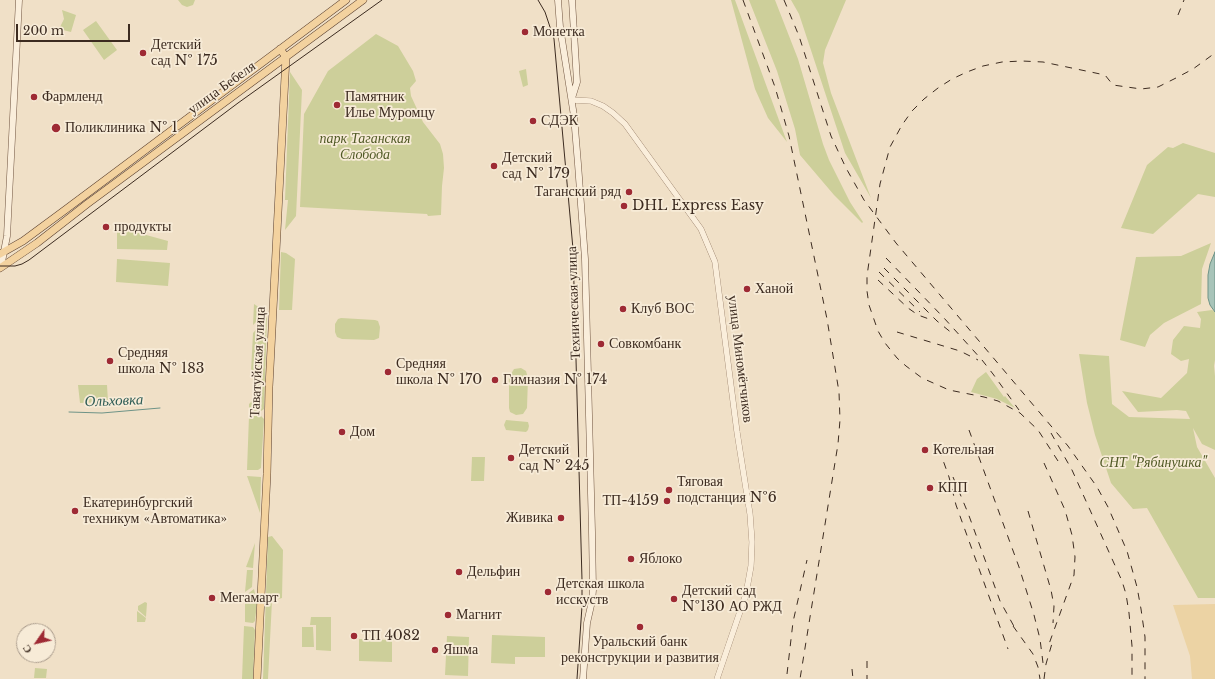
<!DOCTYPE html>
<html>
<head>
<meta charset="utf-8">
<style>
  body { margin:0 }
  #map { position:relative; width:1215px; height:679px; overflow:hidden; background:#f0e0c7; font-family:"Libre Baskerville",serif }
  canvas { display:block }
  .north { position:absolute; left:16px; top:623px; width:40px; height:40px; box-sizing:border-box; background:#f7ebd7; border:1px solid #ac9e8e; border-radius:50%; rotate:236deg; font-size:11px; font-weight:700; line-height:16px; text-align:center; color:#3c2b20 }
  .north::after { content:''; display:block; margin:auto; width:14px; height:18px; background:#9e2a34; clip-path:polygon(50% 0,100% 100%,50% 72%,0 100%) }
  .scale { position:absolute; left:16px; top:24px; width:114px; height:18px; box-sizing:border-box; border:2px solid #3c2b20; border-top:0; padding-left:5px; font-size:12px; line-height:14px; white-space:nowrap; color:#3c2b20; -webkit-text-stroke:3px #f7ebd7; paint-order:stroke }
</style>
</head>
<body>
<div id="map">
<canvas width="1215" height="679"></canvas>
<div class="north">С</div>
<div class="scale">200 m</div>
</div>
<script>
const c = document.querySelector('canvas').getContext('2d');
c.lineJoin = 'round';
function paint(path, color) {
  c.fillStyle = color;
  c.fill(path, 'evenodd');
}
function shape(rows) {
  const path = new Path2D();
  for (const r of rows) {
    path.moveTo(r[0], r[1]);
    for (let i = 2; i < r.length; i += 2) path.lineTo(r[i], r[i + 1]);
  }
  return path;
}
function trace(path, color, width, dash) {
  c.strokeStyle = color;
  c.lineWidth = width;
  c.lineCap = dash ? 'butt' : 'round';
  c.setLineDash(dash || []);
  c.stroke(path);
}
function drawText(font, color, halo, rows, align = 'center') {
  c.font = font + ' "Libre Baskerville",serif';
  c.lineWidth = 3.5;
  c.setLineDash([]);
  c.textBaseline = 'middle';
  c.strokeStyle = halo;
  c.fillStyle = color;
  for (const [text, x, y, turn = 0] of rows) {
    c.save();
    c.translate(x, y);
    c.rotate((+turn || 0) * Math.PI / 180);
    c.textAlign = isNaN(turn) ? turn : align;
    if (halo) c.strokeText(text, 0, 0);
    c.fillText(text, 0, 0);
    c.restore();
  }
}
const green = shape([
  [178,0,195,0,193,5,187,7,182,5],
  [731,0,735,0,787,142,768,118,755,89],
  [749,0,775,0,798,59,823,144,829,160,850,202,863,222,862,223,834,195,800,155,795,129,777,71],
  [791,0,846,0,825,50,823,63,831,93,871,198,845,153,799,14],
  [62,10,76,15,71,32,59,29,64,19],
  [96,21,117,50,104,60,83,30],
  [376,34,398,46,413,71,416,81,410,88,411,96,423,122,440,144,443,154,444,168,442,186,441,215,428,216,427,214,300,207,304,114,328,71],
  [526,69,528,85,523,87,519,71],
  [290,72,302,90,296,216,285,230,288,200,285,200],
  [1183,143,1215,153,1215,197,1198,194,1153,234,1121,228,1147,165,1168,147,1173,148],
  [117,227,168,241,167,250,117,249],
  [1211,243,1202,269,1201,304,1164,323,1150,335,1145,347,1120,340,1136,257,1181,256],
  [281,252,286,253,295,259,292,310,279,310],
  [117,259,170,263,168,286,116,282],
  [254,304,266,312,253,325],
  [1212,310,1215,312,1215,360,1214,366,1215,376,1215,450,1202,444,1193,428,1197,447,1215,478,1215,598,1198,598,1147,508,1133,509,1111,483,1095,435,1087,403,1079,354,1109,356,1112,404,1129,417,1190,419,1186,411,1177,410,1138,412,1122,391,1161,398,1187,373,1189,359,1181,361,1171,354,1173,340,1184,326,1200,328,1201,319,1197,312],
  [267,317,264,409,261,411,249,410,249,404,256,397,257,377,251,372,253,333],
  [341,318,375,320,378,321,380,327,379,338,374,340,342,339,337,337,335,332,335,324,338,319],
  [521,368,526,371,528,378,527,408,523,414,516,415,510,412,509,408,509,377,514,369],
  [986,372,1004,397,1005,396,1015,408,997,399,971,392,977,379],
  [78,385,107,385,108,402,80,403],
  [249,416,261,416,264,419,261,468,258,470,247,470],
  [506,420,528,422,529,426,528,430,526,432,506,430,504,425],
  [472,457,485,457,484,481,471,481],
  [247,476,261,477,260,513],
  [272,536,283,550,282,598,272,601,268,679,263,679,268,537],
  [255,543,253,568,246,567],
  [247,570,253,570,252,587,245,592],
  [254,589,257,603,255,621,253,623,245,622,245,596],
  [145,602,147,603,146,617,138,610,138,606],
  [137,611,146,618,145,622,137,622],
  [311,617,331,617,331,651,316,650,316,625,310,625],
  [244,626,253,627,255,630,253,679,242,679],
  [302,627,313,627,314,647,302,647],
  [492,635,545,637,545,657,515,657,515,664,491,663],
  [447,636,469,637,468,676,445,675],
  [359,639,392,640,392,662,359,661],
  [35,668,47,669,46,678,34,678]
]);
const sand = shape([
  [1215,604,1215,679,1192,679,1190,656,1173,605]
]);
const water = shape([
  [1215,252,1215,312,1210,305,1208,298,1208,275,1210,264,1215,252]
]);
const stream = shape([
  [69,412,102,413,160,408]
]);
const tertiary = shape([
  [572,100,591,101,603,106,613,113,625,124,701,229,715,262,737,432,750,514,752,542,751,566,746,594,717,679]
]);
const secondary = shape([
  [558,0,560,27,574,116,578,164,585,259,592,532,593,590,592,601,587,623,583,679],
  [572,98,577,82,572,0],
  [1,267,7,236,19,0]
]);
const primary = shape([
  [0,254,23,241,65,210,346,0],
  [0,268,37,243,87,204,363,0],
  [257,679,267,474,269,387,286,57,280,49]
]);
const tram = shape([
  [538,0,545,12,554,39,573,249,582,580,582,606,577,679],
  [0,266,15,266,22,264,29,260,238,103,382,0]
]);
const rail = shape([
  [743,0,775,87,789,136,827,319,839,392,840,420,838,444,800,679],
  [784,0,799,36,831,136,846,168,864,200,896,243,1068,446,1097,487,1108,507,1127,551,1137,587,1141,609,1145,637,1145,679],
  [1178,15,1184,0],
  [886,258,944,318,982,360,993,374,1019,410],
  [884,268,937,321,953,334],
  [879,272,920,312],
  [878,280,908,308,918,315,929,319],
  [897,332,960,351,978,360],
  [969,430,1019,567,1034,615,1040,639,1043,663],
  [1051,433,1072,470,1122,581,1126,594,1129,613,1132,646,1132,679],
  [939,449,949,477,956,505,1008,649],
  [1058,461,1038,430,1020,413,998,401,984,397,949,390,922,378,906,366,897,358,885,343,878,331,869,305,867,291,867,276,880,184,890,147,902,125,912,111,924,99,938,88,952,79,967,72,983,66,1002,62,1022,61,1043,62,1105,75,1113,85,1141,89,1158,87,1176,78,1193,69,1215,53],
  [1044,463,1065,510,1072,535,1075,557,1074,575,1049,644],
  [953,477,968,513,1000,601,1016,630],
  [1028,511,1051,590,1054,606,1053,623],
  [1013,626,1033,654,1038,667,1040,679],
  [867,661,867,679],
  [852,669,853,679],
  [787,674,793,622,807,560],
  [1044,679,1046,664,1053,640]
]);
const markers = [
  [525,32,4,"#9e2a34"],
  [143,53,4,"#9e2a34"],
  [34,97,4,"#9e2a34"],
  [337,105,4,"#9e2a34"],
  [533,121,4,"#9e2a34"],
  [56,128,5,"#9e2a34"],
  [494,166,4,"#9e2a34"],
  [629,192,4,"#9e2a34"],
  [624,206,4,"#9e2a34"],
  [106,227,4,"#9e2a34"],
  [747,289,4,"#9e2a34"],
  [623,309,4,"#9e2a34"],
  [601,344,4,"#9e2a34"],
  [110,361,4,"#9e2a34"],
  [388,372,4,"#9e2a34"],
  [495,380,4,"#9e2a34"],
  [342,432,4,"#9e2a34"],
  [925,450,4,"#9e2a34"],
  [511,458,4,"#9e2a34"],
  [930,488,4,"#9e2a34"],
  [669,490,4,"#9e2a34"],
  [667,501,4,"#9e2a34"],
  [75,511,4,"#9e2a34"],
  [561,518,4,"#9e2a34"],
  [631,559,4,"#9e2a34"],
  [459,572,4,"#9e2a34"],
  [548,592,4,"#9e2a34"],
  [212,598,4,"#9e2a34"],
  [674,599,4,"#9e2a34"],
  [448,615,4,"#9e2a34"],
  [640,627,4,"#9e2a34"],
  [354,636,4,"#9e2a34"],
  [435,650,4,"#9e2a34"]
];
const poiNames = [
  ["Монетка",533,32],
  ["Детский",151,45],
  ["сад № 175",151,61],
  ["Фармленд",42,97],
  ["Памятник",345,97],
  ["Илье Муромцу",345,113],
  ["СДЭК",541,121],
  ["Поликлиника № 1",65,128],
  ["Детский",502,158],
  ["сад № 179",502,174],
  ["Таганский ряд",621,192,"right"],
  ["DHL Express Easy",632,206],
  ["продукты",114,227],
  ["Ханой",755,289],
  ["Клуб ВОС",631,309],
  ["Совкомбанк",609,344],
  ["Средняя",118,353],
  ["школа № 183",118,369],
  ["Средняя",396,364],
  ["школа № 170",396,380],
  ["Гимназия № 174",503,380],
  ["Дом",350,432],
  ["Детский",519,450],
  ["сад № 245",519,466],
  ["Котельная",933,450],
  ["Тяговая",677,482],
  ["подстанция №6",677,498],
  ["КПП",938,488],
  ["ТП-4159",659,501,"right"],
  ["Екатеринбургский",83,503],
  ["техникум «Автоматика»",83,519],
  ["Живика",553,518,"right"],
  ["Яблоко",639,559],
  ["Дельфин",467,572],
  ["Детская школа",556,584],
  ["исскуств",556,600],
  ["Детский сад",682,591],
  ["№130 АО РЖД",682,607],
  ["Мегамарт",220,598],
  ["Магнит",456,615],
  ["ТП 4082",362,636],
  ["Уральский банк",640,642,"center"],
  ["реконструкции и развития",640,658,"center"],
  ["Яшма",443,650]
];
const streetNames = [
  ["улица Бебеля",222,88,-36],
  ["Техническая улица",574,303,-92],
  ["улица Миномётчиков",740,359,83],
  ["Таватуйская улица",258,362,-87]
];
const parkNames = [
  ["парк Таганская",365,139],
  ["Слобода",365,155],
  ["СНТ \"Рябинушка\"",1153,463]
];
const waterNames = [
  ["Ольховка",114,401,-2]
];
paint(green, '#cdcf9a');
paint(sand, '#ecd3a4');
paint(water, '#a8c4b9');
trace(water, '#6e9387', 1);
trace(stream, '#6e9387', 1);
trace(tertiary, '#8d725c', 6);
trace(secondary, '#6f533f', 7);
trace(primary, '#5b4030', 8);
trace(tertiary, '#faeedb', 5.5);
trace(secondary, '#faeedb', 6);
trace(primary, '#f3d29f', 7);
trace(tram, '#3c2b20', 1);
trace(rail, '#3c2b20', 1, [7, 7]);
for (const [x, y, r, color] of markers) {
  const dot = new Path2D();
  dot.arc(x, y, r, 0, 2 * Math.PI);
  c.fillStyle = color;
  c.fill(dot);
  trace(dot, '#f7ebd7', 1.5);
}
drawText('14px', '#3c2b20', '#f7ebd7', poiNames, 'left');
drawText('14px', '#3c2b20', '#f7ebd7', streetNames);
drawText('italic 14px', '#515a26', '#f7ebd7', parkNames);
drawText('italic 15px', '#2f5d56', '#f7ebd7', waterNames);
</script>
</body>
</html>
